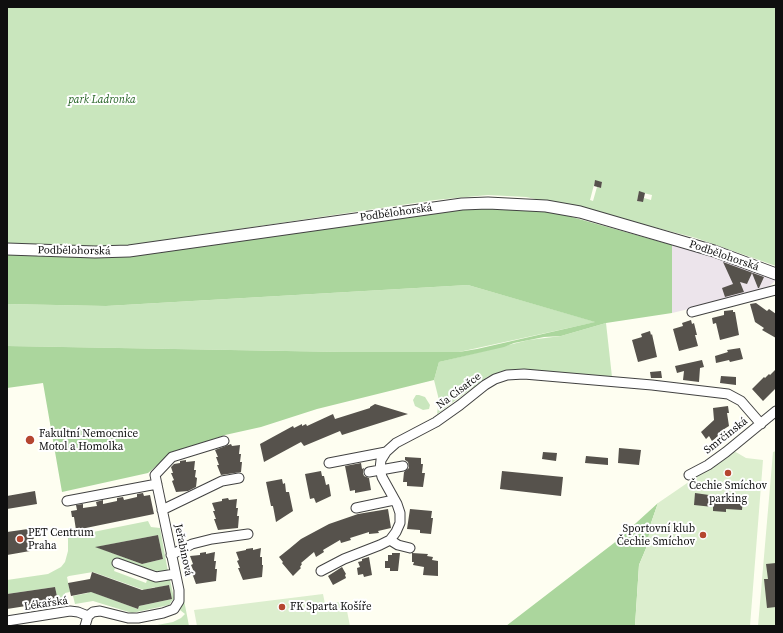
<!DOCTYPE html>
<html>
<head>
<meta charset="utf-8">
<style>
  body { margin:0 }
  #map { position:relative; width:783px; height:633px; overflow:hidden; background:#fefef1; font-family:"Source Serif 4",serif }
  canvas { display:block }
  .frame { position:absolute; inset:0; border:8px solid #0f0f0f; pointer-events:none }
</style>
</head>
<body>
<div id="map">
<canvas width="783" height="633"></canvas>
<div class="frame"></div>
</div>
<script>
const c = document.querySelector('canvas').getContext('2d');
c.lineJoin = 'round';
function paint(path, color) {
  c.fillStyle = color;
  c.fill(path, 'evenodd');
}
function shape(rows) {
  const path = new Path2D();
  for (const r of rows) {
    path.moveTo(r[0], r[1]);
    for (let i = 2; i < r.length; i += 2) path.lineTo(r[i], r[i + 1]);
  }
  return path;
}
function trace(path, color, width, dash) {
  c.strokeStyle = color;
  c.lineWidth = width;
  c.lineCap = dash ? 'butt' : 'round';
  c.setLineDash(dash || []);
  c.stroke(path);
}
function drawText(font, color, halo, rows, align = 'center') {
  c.font = font + ' "Source Serif 4",serif';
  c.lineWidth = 4;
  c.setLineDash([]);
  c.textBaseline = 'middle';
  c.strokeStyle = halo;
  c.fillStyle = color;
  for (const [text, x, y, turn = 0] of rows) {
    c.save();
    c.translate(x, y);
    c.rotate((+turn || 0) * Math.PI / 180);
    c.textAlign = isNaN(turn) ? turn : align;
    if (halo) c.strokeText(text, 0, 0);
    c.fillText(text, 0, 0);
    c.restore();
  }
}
const industrial = shape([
  [672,245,722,259,776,278,776,280,764,291,672,313]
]);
const green = shape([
  [7,7,776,7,776,266,696,238,584,209,526,197,488,195,435,200,132,245,109,247,7,243],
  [595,181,602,182,601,188,597,187,593,201,590,200],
  [639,192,652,195,651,200,644,198,642,202,637,201],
  [468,285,596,322,459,352,342,352,7,346,7,304,106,306],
  [606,323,612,377,518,369,502,371,487,377,437,414,439,400,434,380,439,362,529,340,561,336],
  [416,395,419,395,425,397,430,405,429,409,423,410,415,406,413,400],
  [148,521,151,527,160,528,168,572,149,570,118,560,114,571,146,583,148,577,170,580,174,598,169,605,132,613,93,601,75,604,73,596,88,593,89,591,138,609,139,606,172,599,169,585,155,588,155,587,144,590,93,572,69,576,67,577,70,592,65,593,65,605,49,608,49,602,58,601,55,587,7,594,7,580,48,574,61,567,65,562,68,551,68,537],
  [158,535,163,559,142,564,96,547],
  [184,600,189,626,192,626,152,626,173,622,181,618,185,614,180,610]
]);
const forest = shape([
  [460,208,531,209,561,214,672,245,672,313,606,323,561,336,544,337,514,343,504,347,439,362,434,380,317,409,261,427,225,435,170,454,148,473,62,492,43,383,7,388,7,346,342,352,459,352,477,349,595,322,468,285,106,306,7,304,7,254,75,256],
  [658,503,651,523,647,546,639,565,635,626,506,626,614,543]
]);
const pitch = shape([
  [734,451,746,458,763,460,750,626,635,626,639,565,647,546,651,523,658,503],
  [776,451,776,626,758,626,773,452],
  [323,594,325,604,345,601,350,626,197,626,194,610]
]);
const building = shape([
  [595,180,602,182,601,188,594,186],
  [639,191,645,193,643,202,637,201],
  [723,262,753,273,764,277,759,288,758,288,752,273,747,284,740,282,744,292,725,297,722,288,733,284],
  [756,303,767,311,769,309,776,314,776,338,762,330,764,328,755,322,750,304],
  [733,310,733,312,735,312,739,335,720,340,716,323,713,324,712,318,724,315,724,311],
  [691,320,692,324,694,323,697,335,695,335,698,346,679,351,673,329,683,326,682,323],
  [650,331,651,335,652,334,657,357,638,362,632,340,642,337,641,334],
  [740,348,743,359,730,362,729,360,716,363,715,356,728,352,727,350],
  [702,360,704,367,700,368,699,382,683,380,684,371,677,373,675,366],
  [776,369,776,388,763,401,752,389,764,377,765,378,769,374,770,375],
  [661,371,662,378,651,378,650,372],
  [721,376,736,377,736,385,720,383],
  [375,404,408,414,342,435,340,431,304,446,301,442,264,462,260,444,293,426,294,428,302,424,302,426,306,424,307,426,333,414,335,419,370,408,370,407],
  [728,406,729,413,727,413,729,426,721,431,722,433,712,441,709,436,706,439,701,432,714,420,713,408],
  [231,444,232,446,240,445,239,454,241,454,240,462,242,462,241,472,221,475,217,465,219,465,216,457,218,457,215,450],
  [619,448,641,450,639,465,618,463],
  [543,452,557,453,556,461,542,459],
  [586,456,608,458,608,465,585,463],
  [405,457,421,458,421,464,423,464,422,473,425,473,423,487,407,486,407,482,403,482,404,472,409,468,408,462,405,460],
  [186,460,186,462,195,461,194,470,196,470,195,477,197,478,196,487,188,491,176,492,172,481,174,480,171,473,173,473,171,467,174,464,180,463,180,461],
  [361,463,362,469,364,468,363,473,364,476,369,478,371,490,355,493,355,490,350,491,345,466],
  [321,471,322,476,324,476,326,485,329,484,331,496,316,503,314,498,310,499,305,474],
  [502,471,563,477,561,496,500,489],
  [282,479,283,484,285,483,286,492,289,492,293,511,276,522,273,506,271,506,266,482],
  [35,491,37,504,7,509,7,496],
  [143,493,144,496,150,495,154,514,76,530,74,517,72,517,71,511,77,510,76,505,83,504,83,508,97,506,96,502,103,500,103,504,117,501,117,498,123,497,124,500,137,497,137,494],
  [695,493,709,495,709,496,733,499,733,497,743,498,742,510,726,509,726,512,713,511,713,507,694,505],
  [228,498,229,500,237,499,236,508,238,508,237,516,239,516,238,528,218,530,214,519,216,519,213,511,215,511,212,503,222,501,222,499],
  [388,509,391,528,378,531,379,533,369,534,369,532,350,538,351,540,341,543,340,540,323,550,324,552,316,557,314,552,301,563,302,564,300,567,301,568,293,576,282,563,283,562,279,557,289,549,301,539,329,524,358,514],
  [410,509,432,511,431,518,433,518,431,534,420,533,420,530,407,529],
  [42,527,29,545,30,551,7,555,7,532],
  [158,535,163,559,142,564,95,547],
  [253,548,253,550,261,548,260,557,262,557,262,565,263,565,262,577,243,580,238,568,240,568,237,561,239,560,236,552,246,550,246,549],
  [206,552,206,554,215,552,214,561,216,561,215,569,217,569,216,581,196,584,192,573,194,572,191,565,193,564,190,556,200,555,200,553],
  [392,553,400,553,398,571,390,571,390,568,385,568,385,561,388,561,388,555,392,555],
  [412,553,428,554,427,556,433,557,432,560,438,561,438,576,423,575,424,567,413,565,414,562,412,562],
  [369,557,372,575,364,577,363,574,358,575,357,568,360,567,358,562,362,561,362,559],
  [776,563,776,607,767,608,764,579,768,579,766,564],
  [342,567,346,574,345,575,346,578,333,585,328,576],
  [92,572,142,590,169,585,172,599,139,606,138,609,91,592,71,596,68,583,90,579],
  [55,587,58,601,7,609,7,594]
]);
const minor = shape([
  [692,312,776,290],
  [329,463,386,452],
  [369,472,403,466],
  [689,475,708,465,726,452,776,411],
  [67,501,157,484],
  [356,508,394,500],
  [162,510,222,481,239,478],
  [390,540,398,545,410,548],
  [171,555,192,544,212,539,248,534],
  [117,563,156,577,175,574],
  [321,571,344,559,380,545,390,540,396,532,400,523,400,513,397,504,382,477,380,469,381,460,386,452,396,443,436,422,460,405,485,385,495,379,507,375,524,374,652,385,728,394,741,401,761,424],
  [7,621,70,611,78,612,88,616],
  [85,626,88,616,93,612,100,611,128,618,138,618,163,613,174,609,179,601,179,590,155,475,172,457,224,441]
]);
const tertiary = shape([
  [7,249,95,252,129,251,462,204,488,203,546,206,580,212,714,251,776,274]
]);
const markers = [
  [30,440,5,"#b54630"],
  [728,473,4,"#b54630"],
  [703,535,4,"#b54630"],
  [20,539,4,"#b54630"],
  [282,607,4,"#b54630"]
];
const parkNames = [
  ["park Ladronka",102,100]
];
const streetNames = [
  ["Podbělohorská",396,213,-8],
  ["Podbělohorská",74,251,1],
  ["Podbělohorská",724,256,19],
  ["Na Císařce",459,391,-37],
  ["Smrčinská",726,436,-38],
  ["Jeřabinová",183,550,78],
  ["Lékařská",46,604,-8]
];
const poiNames = [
  ["Fakultní Nemocnice",39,434],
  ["Motol a Homolka",39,447],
  ["Čechie Smíchov",728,486,"center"],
  ["parking",728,499,"center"],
  ["Sportovní klub",695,529,"right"],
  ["Čechie Smíchov",695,542,"right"],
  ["PET Centrum",28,533],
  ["Praha",28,546],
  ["FK Sparta Košíře",290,607]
];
paint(industrial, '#ece4eb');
paint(green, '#c9e6bd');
paint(forest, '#abd69d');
paint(pitch, '#dceece');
paint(building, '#56524c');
trace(minor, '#424242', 11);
trace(tertiary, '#424242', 13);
trace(minor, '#fff', 9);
trace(tertiary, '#fff', 11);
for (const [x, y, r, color] of markers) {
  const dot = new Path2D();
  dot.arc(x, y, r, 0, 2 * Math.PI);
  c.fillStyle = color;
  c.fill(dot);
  trace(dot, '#fff', 1.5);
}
drawText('italic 11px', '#236223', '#fff', parkNames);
drawText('11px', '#0f0f0f', '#fff', streetNames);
drawText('11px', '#0f0f0f', '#fff', poiNames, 'left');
</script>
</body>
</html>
